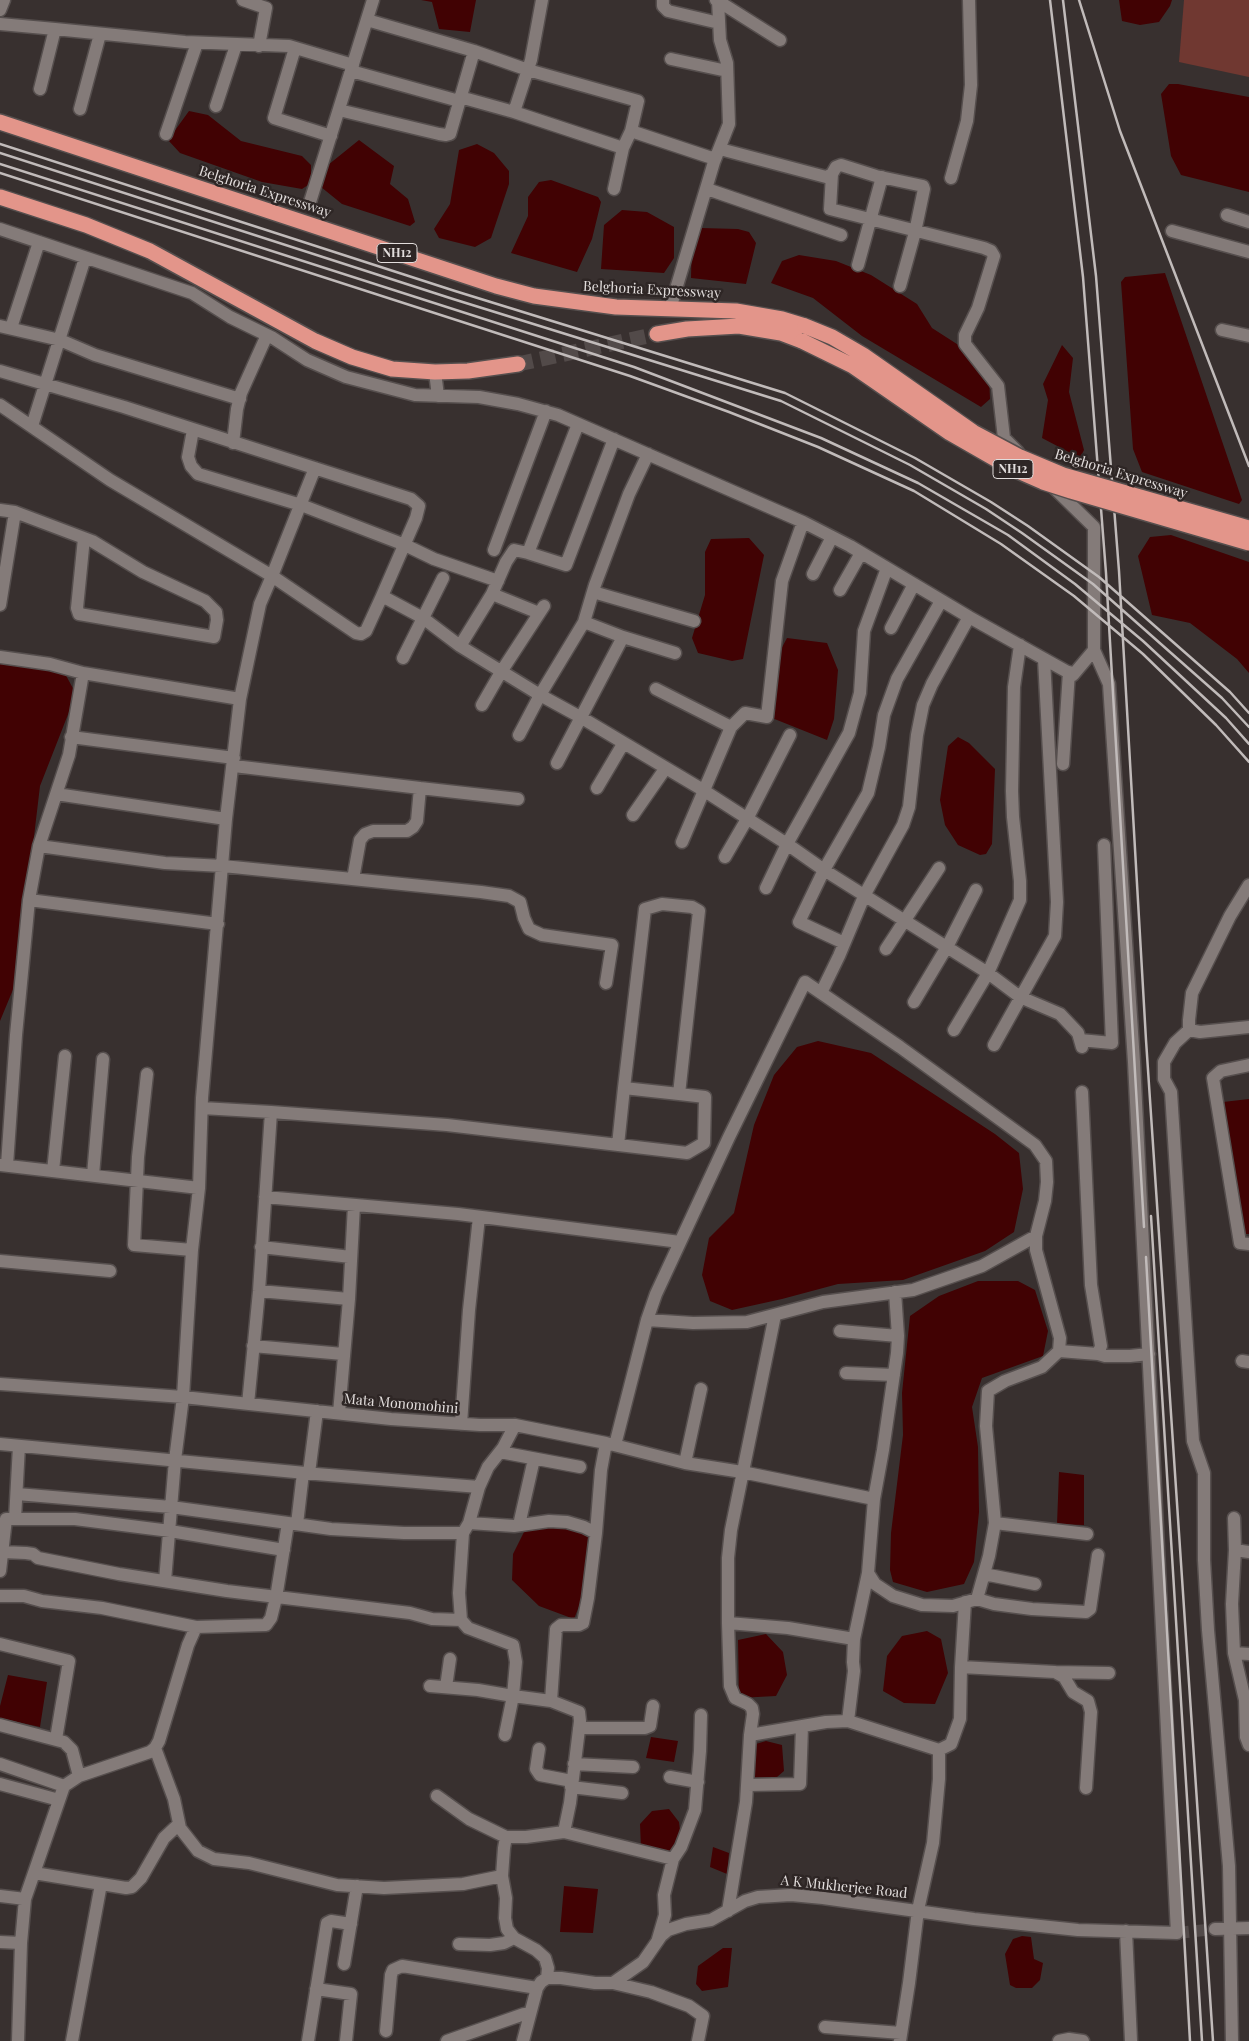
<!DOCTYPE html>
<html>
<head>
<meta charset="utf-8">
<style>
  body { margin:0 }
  canvas { display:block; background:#38302f }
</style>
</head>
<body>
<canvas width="1249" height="2041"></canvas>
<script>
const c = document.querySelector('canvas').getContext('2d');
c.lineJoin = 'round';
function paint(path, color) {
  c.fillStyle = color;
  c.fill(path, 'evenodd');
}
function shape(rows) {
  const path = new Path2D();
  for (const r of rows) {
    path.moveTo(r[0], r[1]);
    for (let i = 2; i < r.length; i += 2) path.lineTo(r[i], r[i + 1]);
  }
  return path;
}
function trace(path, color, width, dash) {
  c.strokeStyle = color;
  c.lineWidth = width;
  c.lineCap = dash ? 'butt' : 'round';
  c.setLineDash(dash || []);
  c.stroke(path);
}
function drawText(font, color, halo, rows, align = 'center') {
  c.font = font + ' "Playfair Display",serif';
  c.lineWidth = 5;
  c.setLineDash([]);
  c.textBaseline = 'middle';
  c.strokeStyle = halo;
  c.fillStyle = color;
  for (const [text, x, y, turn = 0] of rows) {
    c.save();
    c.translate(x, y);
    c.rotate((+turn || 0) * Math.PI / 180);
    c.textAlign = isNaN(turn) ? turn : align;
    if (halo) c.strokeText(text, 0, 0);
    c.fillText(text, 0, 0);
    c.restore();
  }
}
const green = shape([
  [1184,0,1249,0,1249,77,1179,62]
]);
const water = shape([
  [421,0,476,0,470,32,439,29,432,2],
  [1119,0,1172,0,1170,6,1159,22,1140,25,1122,21],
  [1169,84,1178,84,1249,97,1249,192,1181,175,1171,156,1161,94],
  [189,111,208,115,241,141,302,156,311,165,311,183,302,189,262,182,180,153,168,140],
  [359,140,394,166,390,184,408,199,415,222,410,226,342,204,321,187,328,165],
  [477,144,494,153,509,171,509,184,491,238,475,247,439,238,434,229,450,204,459,150],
  [551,180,598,197,601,202,592,239,577,272,511,253,528,216,528,197,539,182],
  [622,210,647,212,674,227,674,258,664,273,601,269,604,225],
  [701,228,738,229,749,232,756,243,746,284,691,278,692,237],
  [799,255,836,261,871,275,917,304,932,328,960,346,989,376,990,399,981,407,862,336,813,298,771,283,782,261],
  [1165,273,1242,500,1239,504,1142,472,1133,449,1121,282,1125,277],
  [1062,345,1073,358,1069,392,1084,450,1080,458,1042,438,1048,400,1043,384],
  [1171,535,1249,562,1249,673,1237,659,1190,623,1152,615,1138,556,1150,537],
  [749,538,764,555,743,659,732,661,698,653,692,638,705,595,705,552,711,539],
  [787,638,827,643,838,670,834,719,827,740,772,718,778,655],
  [0,662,10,665,62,668,76,694,40,786,17,980,0,1021],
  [958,737,969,743,995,769,992,844,986,854,980,855,958,845,945,825,940,800,948,746],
  [818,1041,871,1053,995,1134,1019,1153,1023,1189,1014,1232,985,1251,903,1280,838,1284,782,1299,732,1310,710,1301,702,1275,709,1238,734,1213,754,1125,774,1075,797,1047],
  [1249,1099,1249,1234,1241,1234,1223,1102],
  [978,1281,1018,1281,1035,1290,1048,1331,1043,1356,982,1378,972,1407,978,1447,979,1512,974,1562,964,1584,927,1592,893,1582,890,1570,891,1533,903,1435,902,1393,910,1316,939,1296],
  [1059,1472,1084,1475,1084,1525,1057,1524],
  [551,1515,598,1537,592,1573,574,1619,539,1606,512,1580,513,1554,529,1522,539,1516],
  [927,1631,941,1639,948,1673,935,1704,904,1703,883,1691,887,1656,902,1636],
  [766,1634,783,1652,787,1675,776,1696,739,1698,738,1640],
  [8,1675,47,1682,40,1727,0,1718,0,1706],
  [651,1737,678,1741,674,1762,646,1758],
  [766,1741,782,1745,784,1771,777,1777,751,1778,749,1746],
  [669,1809,679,1822,681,1839,674,1853,641,1848,640,1824,652,1811],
  [713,1847,729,1853,727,1874,710,1867],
  [564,1886,598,1889,593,1933,560,1932],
  [1022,1936,1031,1937,1034,1959,1043,1963,1040,1980,1032,1988,1016,1988,1010,1985,1005,1954,1013,1939],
  [723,1948,732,1948,728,1987,702,1991,696,1984,698,1966]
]);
const minorTunnel = shape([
  [1177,1933,1215,1929]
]);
const highwayTunnel = shape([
  [518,364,657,334]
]);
const minor = shape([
  [243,0,266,8,259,46],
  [542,0,531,60,514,112,623,148,614,189],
  [663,0,663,6,668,11,719,23],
  [718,1,780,40],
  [0,10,4,0],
  [367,20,474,51,528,70,638,101,631,131],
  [0,24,55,29],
  [295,48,274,118,331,136],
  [671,59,727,71],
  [351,71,459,101],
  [40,89,55,29,185,42,289,46,353,65],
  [460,97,514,112],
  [216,106,236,45],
  [80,109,100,34],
  [339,110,439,134,446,135,450,134,474,51],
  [166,134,197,43],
  [623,148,631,131,715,159],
  [720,149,826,177,832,174,836,167,841,165,876,176,923,186,924,189,915,232,900,286],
  [832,174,830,209,984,248,991,251,994,256,978,308,965,335,965,344,998,386,1004,438,1018,452],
  [951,178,967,121,971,85,969,0],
  [707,189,841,235],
  [310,202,373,0],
  [1227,215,1249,222],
  [0,229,192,293,230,317,273,338,307,360,346,377,415,395,479,397,518,404,558,415,803,522,850,546,969,617,1073,675,1094,650,1109,684,1134,1062,1177,1933,1078,1930,974,1919,823,1898,791,1895,758,1897,745,1901,711,1920,686,1924,668,1930,661,1936,643,1962,613,1983,595,1983,561,1978,547,1978,541,1982,537,1988,523,2041],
  [1172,231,1249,252],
  [858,265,882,177],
  [670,309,714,162,729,124,727,63,720,40,718,1,716,0],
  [0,326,60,340,95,355,240,399],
  [11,328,39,242],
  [1222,330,1249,336],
  [0,371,124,407,411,499,419,506,416,518,382,596],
  [435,372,438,396],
  [0,405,110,480,272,576,315,468],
  [578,424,528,553,566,565,614,439],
  [32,426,85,258],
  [193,430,188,457,191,466,198,474,301,505,405,545,434,559,498,581],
  [233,443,237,409,241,393,267,335],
  [648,454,629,494,610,545,595,585,584,622,623,637,675,653],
  [1052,486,1094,527,1094,650],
  [0,510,15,512,0,605],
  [15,512,84,538,92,541,143,572,205,601,216,612,217,620,214,637,79,614,77,608,84,538],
  [494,550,546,411],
  [813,574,832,537],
  [840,590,861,553],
  [593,592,694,621],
  [492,594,539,613],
  [891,628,914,584],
  [460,646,492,594,506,562,514,550,528,553],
  [0,657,50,664,83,673,240,699,226,819,202,1098,199,1188,192,1250,183,1397,175,1460,165,1581],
  [403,658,443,578],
  [656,689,731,727],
  [240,699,260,604,272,576,356,633,361,634,366,631,382,596,423,618,460,646,540,695,582,718,703,790,787,844,824,870,988,973,1020,997,1060,1014,1078,1033,1082,1047],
  [482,705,501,672,544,606],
  [519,735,540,695,584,622],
  [71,737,234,758],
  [557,763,623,637],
  [1063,764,1069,672],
  [234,766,420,788,417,821,413,827,407,831,373,831,365,834,360,840,353,879],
  [420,788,518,799],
  [597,788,623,744],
  [56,794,226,819],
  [633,815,665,769],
  [682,842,731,727,745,713,767,717,782,581,803,522],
  [39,846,165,863,223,866,481,892,509,896,520,902,524,918,529,929,542,935,612,945,606,983],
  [725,857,747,819,790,735],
  [1249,885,1230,916,1192,993,1189,1020,1189,1030,1200,1032,1249,1027],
  [766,888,787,844,849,733,860,693,864,631,887,568],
  [29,900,218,924],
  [844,943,799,922,824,870,868,793,879,747,884,715,897,679,941,601],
  [886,949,939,868],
  [821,993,839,956,865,894,903,825,909,807,917,735,923,705,932,684,969,617],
  [914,1002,948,945,976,890],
  [954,1030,988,973,1020,900,1020,881,1013,817,1012,791,1014,687,1020,645],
  [1189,1030,1175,1043,1164,1062,1164,1079,1171,1092,1193,1441,1204,1473,1204,1560,1208,1630,1229,1866,1232,2041],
  [1080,1040,1112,1043,1104,845],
  [994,1045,1055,936,1057,902,1044,659],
  [1249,1065,1221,1071,1213,1078,1240,1243,1249,1244],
  [147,1074,138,1157,134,1245,192,1250],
  [1082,1092,1091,1285,1101,1346,1098,1354],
  [202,1108,271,1112,259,1291,248,1404],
  [271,1112,447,1125,687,1153,704,1143,705,1097,679,1094,624,1088,645,909,662,904,692,907,699,911,679,1094],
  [618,1145,624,1088],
  [0,1165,199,1188],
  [7,1165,16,1035,29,900,39,846,69,755,83,673],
  [53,1171,65,1056],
  [93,1175,103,1059],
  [265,1197,458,1214,680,1242],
  [261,1247,351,1257],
  [0,1261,110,1271],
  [259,1291,349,1299],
  [647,1320,693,1323,747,1322,823,1302,913,1290,982,1266,1036,1236],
  [840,1331,898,1336],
  [253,1346,343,1354],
  [1059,1351,1098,1354,1105,1356,1130,1356,1149,1354],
  [1242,1361,1249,1362],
  [846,1373,894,1375],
  [0,1384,183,1397,391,1419,480,1425,515,1425,606,1443,685,1463,742,1472,874,1499],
  [339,1413,349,1299,354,1205],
  [461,1424,469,1310,479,1217],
  [515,1425,503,1448,488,1467,479,1487,469,1523,463,1533,459,1593,461,1620,468,1628,513,1645,516,1662,513,1696,551,1701,579,1712,580,1721,570,1803,564,1832,526,1837,506,1837,504,1848,502,1876,506,1898,505,1918,507,1929,514,1938,536,1950,545,1958,548,1968,547,1978],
  [0,1444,316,1474,479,1487],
  [615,1445,647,1320,656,1294,729,1137,805,982,900,1047,1035,1145,1046,1161,1047,1182,1045,1201,1036,1236,1036,1250,1060,1338,1059,1351,1042,1367,1005,1381,988,1391,986,1426,995,1523,989,1556,977,1599,953,1606,922,1605,893,1596,875,1584,868,1573,874,1499,883,1450,897,1353,898,1336,895,1292],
  [500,1452,580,1467],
  [685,1463,701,1389],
  [309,1473,317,1411],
  [17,1494,171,1507,288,1523],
  [1234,1518,1235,1550,1249,1552],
  [15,1519,19,1446],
  [469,1523,514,1526,549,1521,567,1522,584,1527,596,1533,588,1598,583,1623,579,1625,561,1625,556,1629,551,1701],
  [995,1523,1087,1534],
  [297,1524,303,1473],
  [519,1525,534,1459],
  [596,1533,601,1470,606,1443],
  [1235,1550,1232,1604,1234,1653,1245,1700,1246,1737,1249,1745],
  [2,1552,26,1553,33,1554,38,1558,119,1574,227,1591,410,1613,432,1619,461,1620],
  [0,1571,6,1519,75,1519,170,1531,284,1550],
  [868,1573,854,1639,853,1662,854,1671,848,1721,939,1750,939,1779,933,1843,918,1910,909,1983,900,2041],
  [984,1574,1035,1584],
  [0,1596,24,1596,42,1601,102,1608,196,1627,266,1625,271,1618,276,1598,288,1523,331,1529,404,1533,463,1533],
  [977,1599,994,1604,1032,1609,1086,1612,1090,1609,1098,1555],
  [965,1602,961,1667,1055,1672,1064,1677,1073,1692,1088,1701,1091,1712,1086,1788],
  [728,1623,728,1558,731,1530,775,1315],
  [0,1644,69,1661,56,1739],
  [1234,1653,1249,1654],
  [1055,1672,1109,1673],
  [430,1686,478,1690,513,1696,505,1735],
  [446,1687,450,1659],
  [0,1725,64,1742,72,1750,79,1776],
  [579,1728,645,1728,650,1726,653,1706],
  [750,1735,753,1714,752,1708,748,1704,735,1698,730,1686,728,1623,788,1628,854,1639],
  [155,1748,174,1799,180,1828,198,1851,214,1859,249,1863,337,1885,384,1888,463,1884,502,1876],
  [539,1749,536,1769,540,1775,572,1781],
  [939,1750,951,1744,960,1719,961,1667],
  [0,1764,64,1786],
  [574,1764,633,1767],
  [670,1777,698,1782],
  [0,1784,59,1800],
  [747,1785,800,1784,802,1727],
  [571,1787,622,1793],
  [437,1796,469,1819,506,1837],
  [564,1832,673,1859],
  [34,1873,126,1888,132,1887,141,1878,164,1838,179,1824],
  [0,1896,25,1899],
  [728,1911,746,1802,750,1735,826,1722,848,1721],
  [1215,1929,1249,1928],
  [1126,1931,1131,2041],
  [658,1939,665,1915,664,1895,673,1859,681,1847,695,1810,700,1751,701,1715],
  [0,1942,21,1943],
  [459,1944,490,1945,504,1943,514,1938],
  [344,1964,357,1886],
  [613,1983,651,1992,689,2006,703,2016,698,2041],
  [316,1989,351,1994,346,2041],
  [825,2027,901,2033],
  [386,2031,391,1975,393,1970,402,1966,537,1988],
  [18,2041,21,1943,25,1899,64,1786,79,1776,150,1752,155,1748,159,1741,188,1645,196,1627],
  [72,2041,101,1884],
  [308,2041,327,1923,331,1921,351,1924],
  [447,2041,524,2014,530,2014],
  [1059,2041,1069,2039,1083,2041]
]);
const highway = shape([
  [0,122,496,286,534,296,616,307,736,311,782,319,805,326],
  [0,197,86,225,150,251,315,341,352,357,392,369,435,372,468,371,518,364],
  [657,334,687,329,739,326,781,333,802,341]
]);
const rail = shape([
  [1050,0,1083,277,1106,573,1144,1227],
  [1063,0,1096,276,1119,571,1146,1040,1213,2041],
  [1079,0,1120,131,1249,466],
  [0,144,455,291,785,393,915,458,991,502,1028,526,1099,577,1230,692,1249,713],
  [0,153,453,299,781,401,910,465,986,509,1022,533,1093,584,1222,698,1249,727],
  [0,164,634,367,821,438,918,483,1008,535,1075,584,1143,641,1226,718,1249,744],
  [0,173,630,376,729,412,818,447,914,491,1001,544,1074,596,1143,654,1216,725,1249,762],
  [1151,1216,1202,2041],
  [1146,1257,1190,2041]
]);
const highwayBridge = shape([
  [805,326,832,337,863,355,973,432,1020,457,1063,475,1249,528],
  [802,341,853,366,950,433,1011,468,1043,482,1071,491,1249,543]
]);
const shields = [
  [397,253,40],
  [1013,469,40]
];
const shieldNames = [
  ["NH12",397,253],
  ["NH12",1013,469]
];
const streetNames = [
  ["Belghoria Expressway",265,192,18],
  ["Belghoria Expressway",652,290,3],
  ["Belghoria Expressway",1121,474,17],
  ["Mata Monomohini",401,1404,5],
  ["A K Mukherjee Road",844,1887,6]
];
paint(green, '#703831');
paint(water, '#410203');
trace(minorTunnel, '#524a49', 12, [12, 6]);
trace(highwayTunnel, '#524a49', 15, [15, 8]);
trace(minor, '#564f4e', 15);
trace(highway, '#564f4e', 18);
trace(minor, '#847b79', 12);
trace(highway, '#e3958a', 15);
trace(rail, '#c1bbba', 2.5);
trace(highwayBridge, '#564f4e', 18, []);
trace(highwayBridge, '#e3958a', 15);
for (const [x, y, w] of shields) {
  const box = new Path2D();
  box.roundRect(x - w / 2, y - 9.5, w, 19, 4);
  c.fillStyle = '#2e2625';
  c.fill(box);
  trace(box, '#e2dddc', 1);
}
drawText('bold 12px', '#e2dddc', null, shieldNames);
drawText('14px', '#e2dddc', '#2e2625', streetNames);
</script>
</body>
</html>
